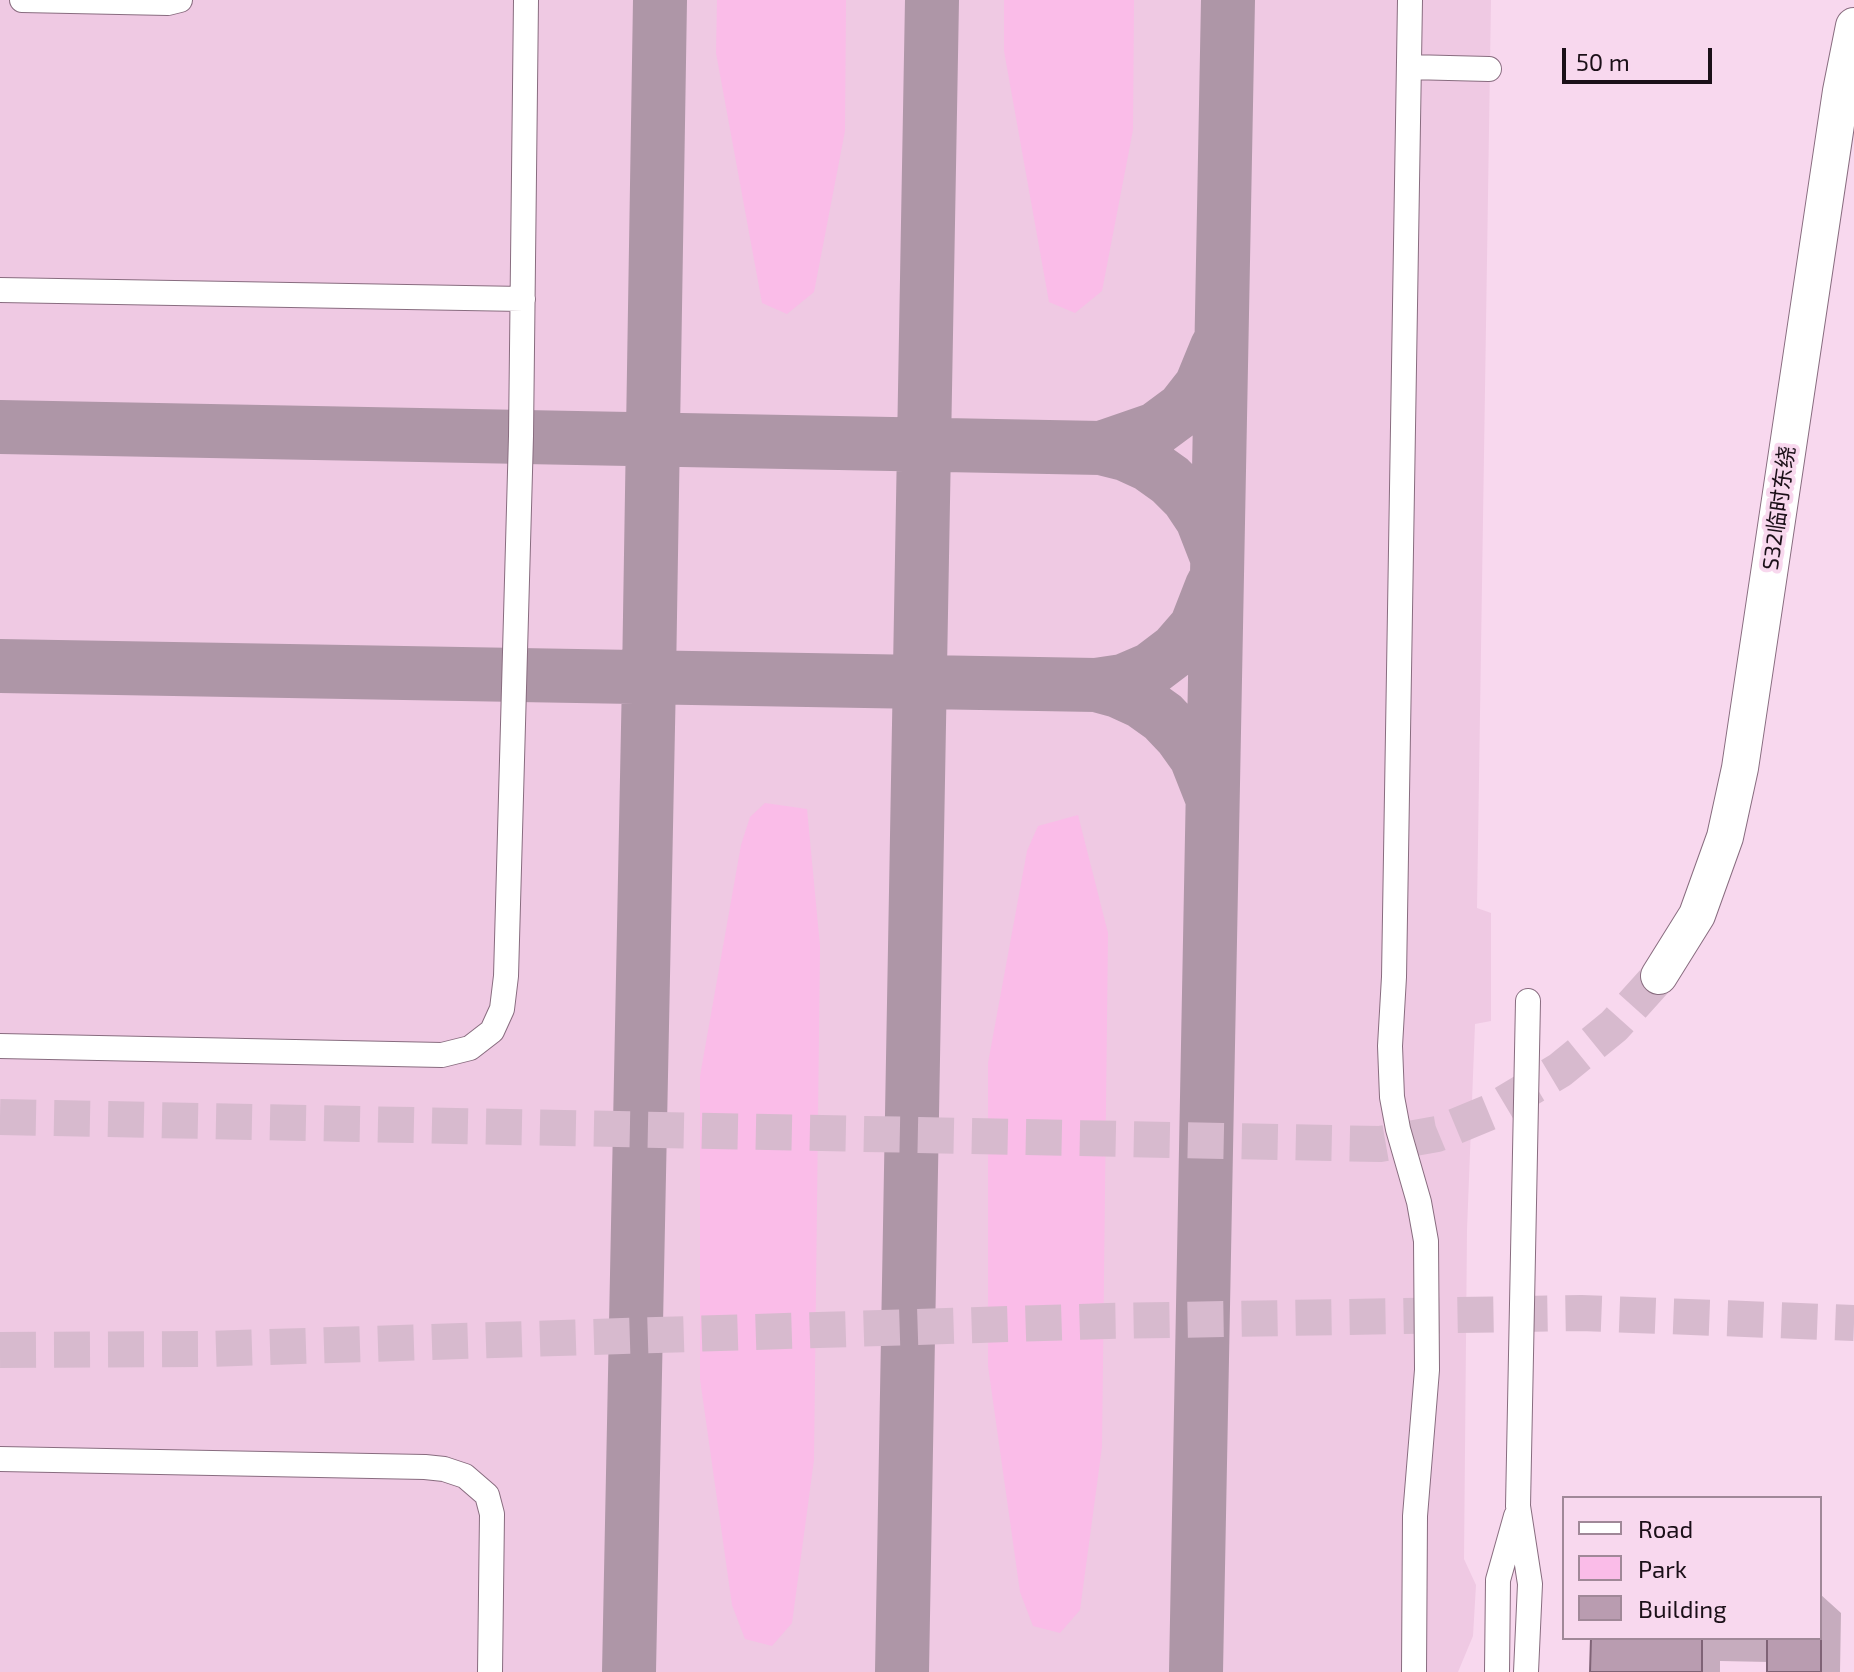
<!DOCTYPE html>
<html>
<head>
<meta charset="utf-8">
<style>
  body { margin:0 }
  #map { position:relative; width:1854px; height:1672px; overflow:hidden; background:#f8d8ee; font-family:"Exo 2",sans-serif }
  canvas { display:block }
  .legend { position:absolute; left:1562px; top:1496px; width:260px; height:144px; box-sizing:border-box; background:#f8d8ee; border:2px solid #a08898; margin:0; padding:10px 14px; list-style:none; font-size:24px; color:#1b1018 }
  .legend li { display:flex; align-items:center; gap:16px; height:40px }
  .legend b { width:40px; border:2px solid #a08898 }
  .scale { position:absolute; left:1562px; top:48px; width:150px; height:36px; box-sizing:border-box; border:4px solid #1b1018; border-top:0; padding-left:10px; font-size:24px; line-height:28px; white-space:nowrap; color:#1b1018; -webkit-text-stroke:6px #f8d8ee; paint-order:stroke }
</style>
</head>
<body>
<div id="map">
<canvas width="1854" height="1672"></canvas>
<ul class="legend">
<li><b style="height:10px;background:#fff"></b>Road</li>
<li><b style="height:22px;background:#fabce8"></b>Park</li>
<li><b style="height:22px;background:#b99cb0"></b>Building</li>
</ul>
<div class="scale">50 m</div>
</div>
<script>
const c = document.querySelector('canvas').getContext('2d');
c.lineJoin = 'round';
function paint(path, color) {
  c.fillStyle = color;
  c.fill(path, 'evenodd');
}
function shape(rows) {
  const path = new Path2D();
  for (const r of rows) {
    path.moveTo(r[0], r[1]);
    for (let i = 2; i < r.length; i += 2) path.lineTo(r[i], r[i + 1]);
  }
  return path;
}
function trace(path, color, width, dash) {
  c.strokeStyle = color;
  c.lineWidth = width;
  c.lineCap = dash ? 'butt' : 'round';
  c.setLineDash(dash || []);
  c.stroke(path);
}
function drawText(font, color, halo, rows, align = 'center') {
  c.font = font + ' "Exo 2","Noto Sans SC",sans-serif';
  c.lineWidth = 8;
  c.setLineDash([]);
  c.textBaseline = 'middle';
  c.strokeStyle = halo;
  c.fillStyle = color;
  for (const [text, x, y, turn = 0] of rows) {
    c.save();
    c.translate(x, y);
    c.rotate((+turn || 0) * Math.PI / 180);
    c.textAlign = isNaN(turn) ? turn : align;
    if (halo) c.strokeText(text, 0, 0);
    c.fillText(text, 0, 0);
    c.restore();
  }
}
const built = shape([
  [0,0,1491,0,1477,908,1491,913,1491,1021,1475,1024,1467,1230,1464,1559,1476,1585,1473,1636,1458,1672,0,1672]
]);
const green = shape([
  [717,0,846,0,845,131,814,292,787,314,762,303,716,53],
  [1004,0,1134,0,1133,130,1102,291,1075,313,1049,302,1004,51],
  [765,803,807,809,820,946,814,1460,792,1623,772,1646,745,1639,732,1605,700,1379,700,1076,741,845,750,817],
  [1078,815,1108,933,1102,1447,1080,1610,1060,1633,1033,1626,1020,1592,988,1366,988,1063,1027,851,1038,826]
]);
const shadow = shape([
  [1820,1594,1841,1613,1840,1672,1769,1672,1769,1662,1720,1661,1720,1672,1592,1672,1593,1638,1820,1638]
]);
const taxiway = shape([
  [0,427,1101,448,1125,454,1149,465,1170,480,1188,498,1202,519,1216,555],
  [1101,448,1156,429,1183,409,1201,386,1217,347],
  [0,666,1096,685,1123,681,1151,669,1176,650,1196,627,1212,586],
  [1096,685,1118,691,1142,702,1163,717,1181,736,1196,757,1211,795],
  [629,1672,649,678,660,0],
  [902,1672,932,0],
  [1196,1672,1228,0]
]);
const building = shape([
  [1591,1638,1702,1638,1702,1672,1590,1672,1591,1638],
  [1767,1638,1821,1638,1821,1672,1767,1672,1767,1638]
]);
const highwayTunnel = shape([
  [0,1117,1380,1144,1437,1134,1490,1112,1560,1070,1614,1026,1659,976],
  [0,1350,205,1349,1108,1321,1581,1313,1854,1323]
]);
const minor = shape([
  [22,0,168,3,180,0],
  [1410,0,1394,977,1390,1046,1392,1097,1398,1129,1419,1202,1426,1241,1427,1370,1415,1516,1414,1672],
  [1409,67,1489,69],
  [0,290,523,299],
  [0,1046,442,1055,470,1048,492,1031,502,1009,506,976,521,436,526,0],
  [0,1459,425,1467,444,1469,465,1476,487,1495,492,1514,490,1672],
  [1497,1672,1498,1580,1516,1516],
  [1526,1672,1530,1584,1518,1506,1528,1001]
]);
const highway = shape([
  [1659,976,1697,915,1725,837,1740,768,1841,91,1854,26]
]);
const streetNames = [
  ["S32临时东绕",1779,508,-82]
];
paint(built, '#efc9e3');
paint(green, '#fabce8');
paint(shadow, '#0003');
trace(taxiway, '#ae96a7', 54);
paint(building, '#b99cb0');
trace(building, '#7f6376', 2);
trace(highwayTunnel, '#d7bace', 36, [36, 18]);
trace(minor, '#886c7f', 26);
trace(highway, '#886c7f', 38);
trace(minor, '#fff', 24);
trace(highway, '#fff', 36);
drawText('22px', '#1b1018', '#f8d8ee', streetNames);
</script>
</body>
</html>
